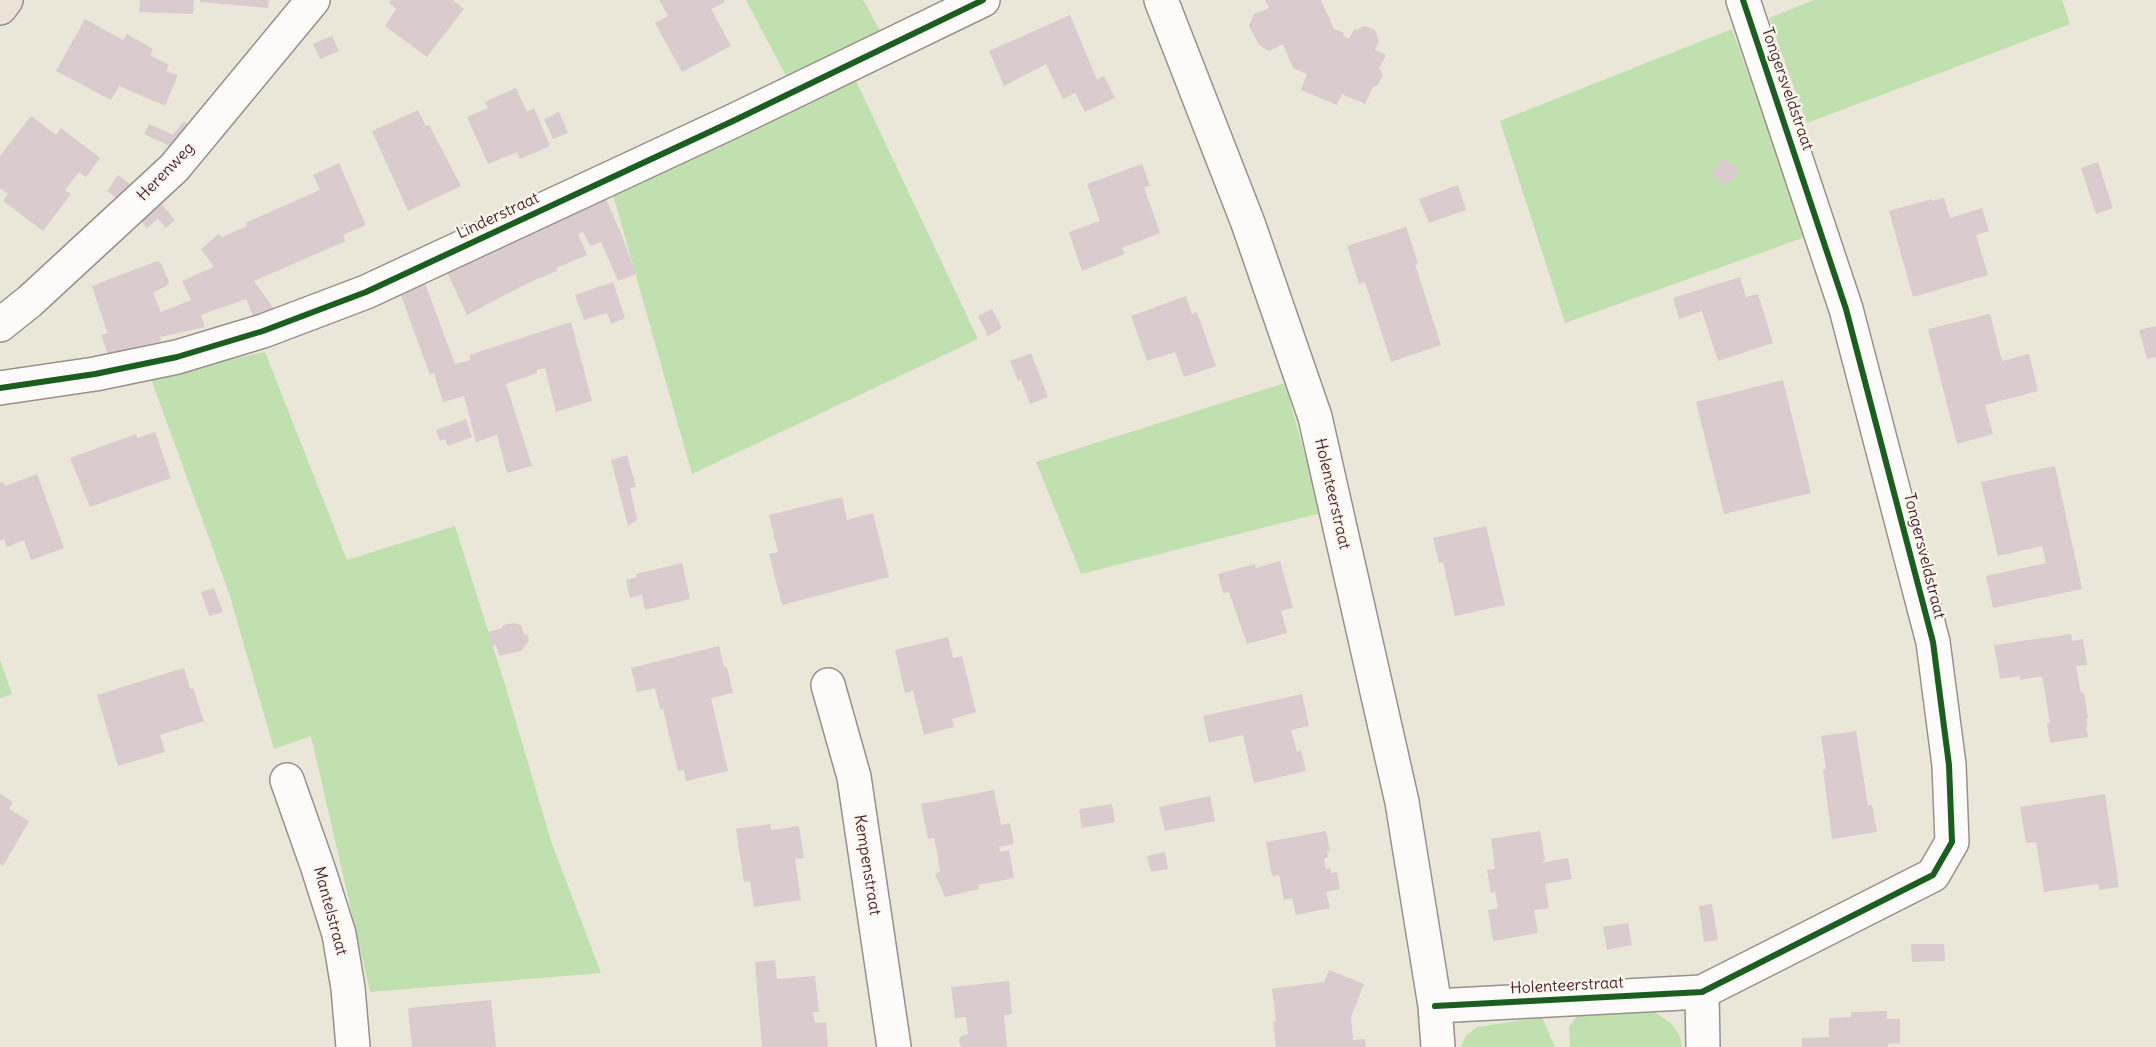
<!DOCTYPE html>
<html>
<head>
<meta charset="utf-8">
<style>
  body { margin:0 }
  canvas { display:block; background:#eae6d8 }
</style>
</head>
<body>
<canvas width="2156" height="1047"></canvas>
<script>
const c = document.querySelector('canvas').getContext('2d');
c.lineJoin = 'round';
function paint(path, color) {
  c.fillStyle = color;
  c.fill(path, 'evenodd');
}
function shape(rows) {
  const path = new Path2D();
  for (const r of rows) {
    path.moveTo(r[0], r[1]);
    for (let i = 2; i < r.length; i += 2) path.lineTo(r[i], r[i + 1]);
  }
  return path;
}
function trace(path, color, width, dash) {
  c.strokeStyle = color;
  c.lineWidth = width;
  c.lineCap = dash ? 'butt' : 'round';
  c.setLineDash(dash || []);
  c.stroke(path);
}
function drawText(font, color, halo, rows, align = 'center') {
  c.font = font + ' Delius,sans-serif';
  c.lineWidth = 4.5;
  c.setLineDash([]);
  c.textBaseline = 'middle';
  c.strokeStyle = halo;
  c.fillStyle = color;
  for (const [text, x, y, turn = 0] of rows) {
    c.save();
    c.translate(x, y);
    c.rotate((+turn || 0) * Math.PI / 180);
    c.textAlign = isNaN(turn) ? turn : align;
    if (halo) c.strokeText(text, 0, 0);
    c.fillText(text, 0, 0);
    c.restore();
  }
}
const green = shape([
  [746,0,863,0,881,32,787,78],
  [1814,0,2062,0,2070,24,1807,123,1769,18],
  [1732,29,1808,236,1565,323,1500,121],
  [855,79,978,339,692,474,610,184],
  [265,352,347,560,455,526,506,688,551,841,601,973,370,992,311,736,274,749,229,593,150,376],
  [1285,383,1321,513,1081,574,1036,462],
  [0,660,12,694,0,698],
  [1626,1009,1653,1011,1672,1024,1680,1037,1682,1047,1570,1047,1569,1027,1577,1016],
  [1542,1017,1555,1047,1461,1047,1465,1037,1477,1027]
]);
const building = shape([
  [140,0,194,0,193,14,139,12],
  [200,0,269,0,268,8,200,2],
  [391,0,453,0,464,9,427,57,385,26,396,9,389,3],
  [659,0,724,0,725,2,711,9,731,46,682,72,655,23,668,16],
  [1265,0,1321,0,1334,29,1344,33,1343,36,1349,39,1353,31,1365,26,1375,30,1379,41,1375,50,1386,55,1379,68,1383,75,1378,85,1373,87,1365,104,1342,94,1337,105,1301,90,1307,74,1293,68,1283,44,1269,51,1259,45,1249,26,1254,14,1269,8],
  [1070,15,1097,80,1104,76,1115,98,1085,112,1075,93,1063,99,1046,64,1004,86,989,51],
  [85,19,123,40,127,34,153,49,150,55,169,65,166,71,178,75,165,106,119,86,111,100,56,71],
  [332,36,339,51,320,59,313,44],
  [516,88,527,112,534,108,550,146,520,159,517,152,488,164,467,117,488,108,485,102],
  [418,110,426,126,429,125,461,186,408,211,372,131],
  [559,112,568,133,553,139,544,119],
  [31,116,56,135,61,128,100,158,86,177,79,172,65,190,71,194,43,231,3,201,8,194,0,188,0,156],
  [184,121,192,127,174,148,144,134,149,124,173,135],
  [1724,158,1739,171,1725,186,1711,173],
  [2098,162,2113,208,2096,214,2081,168],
  [339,163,366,225,343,235,346,241,254,281,274,309,253,316,246,299,201,315,205,327,160,337,161,341,108,354,101,335,110,332,107,332,92,286,157,261,161,263,169,282,166,286,153,293,161,312,191,300,182,281,214,267,201,249,219,234,222,237,247,226,245,223,320,190,313,175],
  [1142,164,1150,186,1144,187,1160,233,1122,248,1125,254,1082,271,1069,232,1100,221,1087,184],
  [118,175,133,186,121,201,107,191],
  [1458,185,1466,210,1429,223,1419,199],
  [603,193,621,233,636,274,618,281,601,242,590,246,583,232,578,234,587,255,556,268,557,271,528,283,467,315,446,270],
  [1944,198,1950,218,1982,208,1989,231,1976,235,1988,275,1913,297,1889,211,1932,199,1933,201],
  [158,200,175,220,166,228,158,219,147,228,137,217],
  [1406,227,1418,263,1415,264,1441,345,1391,362,1365,282,1359,284,1347,246],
  [1740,277,1746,297,1758,294,1773,343,1718,361,1702,311,1679,319,1673,298],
  [423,278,455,364,471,360,469,355,571,322,592,401,556,412,545,368,536,370,537,373,506,384,532,466,507,473,497,435,476,442,464,396,443,402,434,373,430,375,398,287],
  [613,282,625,318,611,324,607,313,584,320,575,295],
  [1186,296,1192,314,1197,312,1216,366,1184,377,1175,352,1147,361,1131,316],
  [992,309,1002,328,988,336,978,316],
  [1990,314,2002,361,2029,354,2038,391,1985,405,1993,434,1957,444,1928,329],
  [2156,326,2156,357,2147,359,2139,330],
  [1031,353,1048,397,1030,404,1021,380,1018,381,1010,361],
  [1783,380,1811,493,1724,514,1696,402],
  [466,419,472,437,448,446,445,439,440,441,436,430],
  [155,432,171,478,90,507,70,458,136,434,137,438],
  [627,455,636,487,630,488,637,520,628,526,611,460],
  [2055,466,2082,589,1993,608,1986,576,2046,563,2042,546,1998,556,1981,482],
  [37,474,64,548,31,560,24,540,7,547,4,539,0,541,0,483,3,482,5,486],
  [842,497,847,520,873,513,889,577,782,605,769,554,778,552,769,515],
  [1486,526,1505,605,1455,616,1443,562,1439,563,1433,538],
  [1280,561,1293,608,1281,611,1287,633,1247,644,1229,592,1223,593,1218,574,1255,564,1256,568],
  [682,563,690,599,645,610,642,595,630,598,626,580,637,577,636,574],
  [214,588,223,612,209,616,201,592],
  [514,623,521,625,524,635,527,634,529,641,521,651,499,656,496,645,492,646,488,632,503,628,502,626,507,624],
  [2071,634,2072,641,2083,639,2087,665,2076,666,2081,693,2084,693,2088,718,2086,719,2088,727,2086,727,2088,737,2050,743,2047,724,2050,723,2042,676,2020,680,2020,676,2000,679,1994,645],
  [948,637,953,658,962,656,976,712,952,719,954,727,924,735,913,691,905,693,895,650],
  [719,646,724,667,727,667,733,693,711,698,728,771,686,781,684,770,678,771,663,709,660,709,655,688,637,692,631,668],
  [184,668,190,689,193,688,204,721,160,735,165,752,118,766,97,695],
  [1302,694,1309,726,1291,730,1297,752,1301,750,1306,771,1254,783,1243,735,1209,743,1203,716],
  [1856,731,1868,805,1872,805,1877,832,1832,839,1823,769,1826,769,1821,736],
  [994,790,1001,825,1010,823,1014,844,999,847,1000,852,1009,850,1014,878,978,885,979,889,945,897,935,874,940,872,937,852,934,838,928,839,921,804],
  [0,794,13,802,9,809,29,821,3,866,0,864],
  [2105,794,2119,887,2099,890,2098,884,2044,892,2036,842,2026,843,2020,807],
  [1210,796,1215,821,1165,831,1159,807],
  [1112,804,1115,822,1082,828,1079,809],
  [770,824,771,830,799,826,804,858,795,859,801,900,754,907,750,881,744,882,736,829],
  [1326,831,1330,851,1327,852,1328,857,1324,858,1326,869,1330,868,1331,873,1337,872,1340,889,1326,892,1330,908,1296,915,1292,898,1284,900,1279,875,1273,876,1271,872,1266,842],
  [1540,831,1545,860,1541,863,1568,858,1572,879,1545,884,1549,908,1534,910,1538,933,1493,941,1488,910,1498,908,1495,892,1491,893,1487,870,1495,869,1491,839],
  [1165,852,1168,869,1151,872,1147,856],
  [1712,904,1718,940,1704,942,1699,906],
  [1628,923,1632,945,1607,950,1603,927],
  [1911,944,1944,944,1945,961,1912,962],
  [775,960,777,979,815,976,819,1012,813,1012,815,1023,826,1022,828,1047,762,1047,755,962],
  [1329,970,1364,984,1351,1017,1353,1040,1365,1039,1366,1047,1276,1047,1273,1021,1276,1021,1272,989,1324,982],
  [1009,981,1012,1014,1004,1015,1007,1047,961,1047,959,1040,961,1036,968,1034,966,1017,955,1018,951,987],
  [491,1000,496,1047,412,1047,408,1008],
  [1887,1011,1887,1019,1900,1019,1900,1043,1888,1044,1888,1047,1802,1047,1802,1038,1829,1037,1829,1018,1851,1017,1851,1012]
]);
const minor = shape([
  [1161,0,1248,223,1315,417,1402,802,1435,1006,1438,1047],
  [0,325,30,301,174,168,313,0],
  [0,388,95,374,177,357,263,331,366,292,733,121,983,0],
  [828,685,854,777,894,1047],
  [287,780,318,868,339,934,348,988,353,1047],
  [1702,992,1703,1047],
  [1435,1006,1702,992,1933,875,1952,842,1949,765,1933,642,1846,309,1743,0]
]);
const major = shape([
  [0,8,6,0]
]);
const cycleway = shape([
  [0,388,95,374,177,357,263,331,366,292,733,121,983,0],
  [1435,1006,1702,992,1933,875,1952,842,1949,765,1933,642,1846,309,1743,0]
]);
const streetNames = [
  ["Tongersveldstraat",1787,89,71],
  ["Herenweg",166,172,-46],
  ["Linderstraat",498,216,-25],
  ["Holenteerstraat",1332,494,77],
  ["Tongersveldstraat",1924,556,76],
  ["Kempenstraat",867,865,81],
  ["Mantelstraat",330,911,75],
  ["Holenteerstraat",1567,986,-3]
];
paint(green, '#c1e0b0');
paint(building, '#daccce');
trace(minor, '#99908b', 36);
trace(major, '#99908b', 36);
trace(minor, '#fcfbf9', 33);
trace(major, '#eae3d6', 33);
trace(cycleway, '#1b5e20', 6);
drawText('16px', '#4a1f2b', '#fbf7ec', streetNames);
</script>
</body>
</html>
